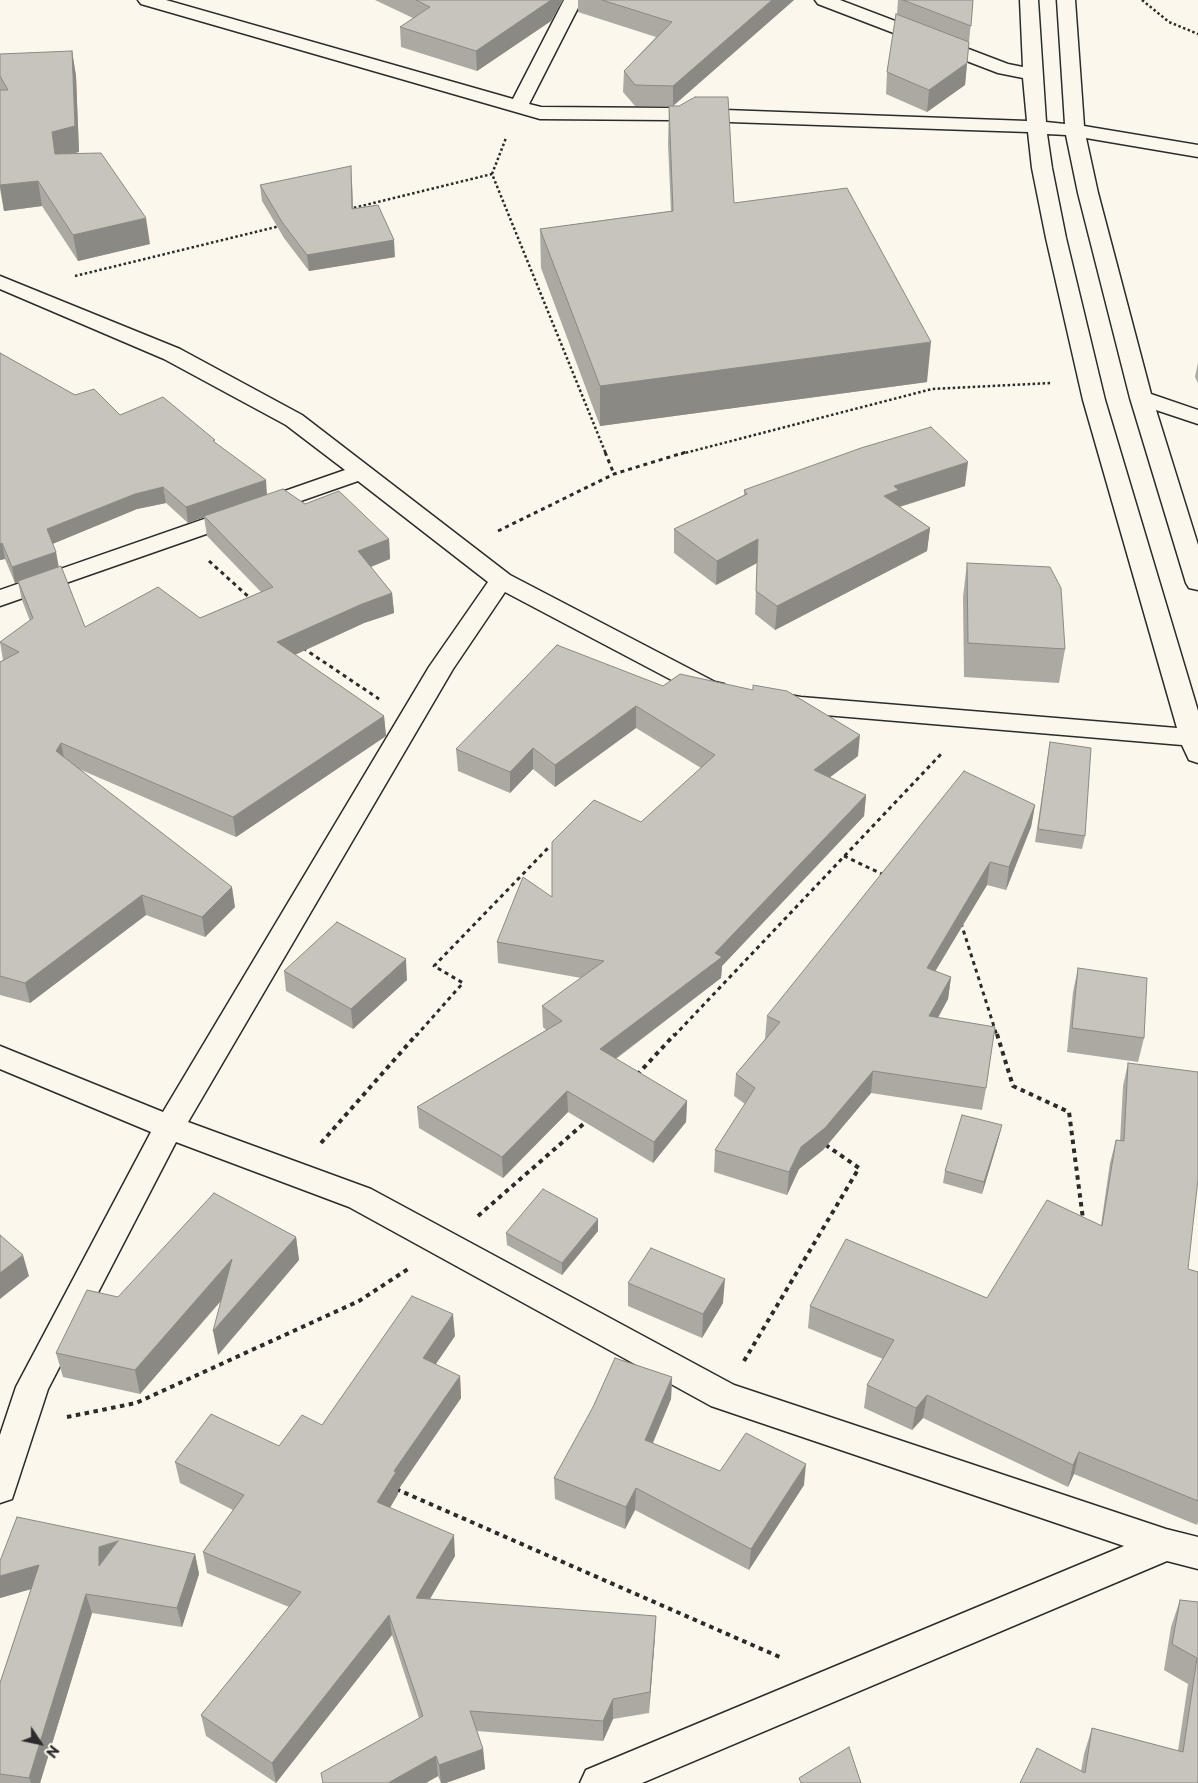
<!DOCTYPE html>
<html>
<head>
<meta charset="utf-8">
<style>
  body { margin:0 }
  #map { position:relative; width:1198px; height:1783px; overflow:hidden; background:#fbf7ec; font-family:"Playpen Sans",sans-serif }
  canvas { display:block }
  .north { position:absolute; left:15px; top:1718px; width:50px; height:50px; -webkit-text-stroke:4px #fbf7ec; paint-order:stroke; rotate:124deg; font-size:14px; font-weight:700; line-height:20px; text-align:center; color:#2b2b2b }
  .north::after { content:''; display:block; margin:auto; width:18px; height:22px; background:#2b2b2b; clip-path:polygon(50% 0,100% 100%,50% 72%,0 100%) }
</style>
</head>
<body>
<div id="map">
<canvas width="1198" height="1783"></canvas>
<div class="north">N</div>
</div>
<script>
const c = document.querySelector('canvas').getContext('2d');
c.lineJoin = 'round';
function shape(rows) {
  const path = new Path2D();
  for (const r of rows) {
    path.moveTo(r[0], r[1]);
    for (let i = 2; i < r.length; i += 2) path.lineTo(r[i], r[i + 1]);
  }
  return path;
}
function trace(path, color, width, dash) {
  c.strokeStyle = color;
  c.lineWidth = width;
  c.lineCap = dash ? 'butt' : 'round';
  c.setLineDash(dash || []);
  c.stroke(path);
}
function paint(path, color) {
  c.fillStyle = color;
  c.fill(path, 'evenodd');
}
const pathFar2 = shape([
  [1142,0,1169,22,1198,34],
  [492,174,506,138],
  [349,209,492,174,606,454],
  [75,276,280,226],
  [681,454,932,389,1052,383]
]);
const pathFar1 = shape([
  [605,452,614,474],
  [498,531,614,474,686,452],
  [209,561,251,599],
  [303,648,379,699],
  [844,856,884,875],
  [961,923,997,1036],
  [416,1036,463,983,434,966,550,846],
  [674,1036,942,753]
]);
const path = shape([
  [997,1034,1013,1086,1069,1112,1083,1219],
  [637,1075,675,1034],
  [321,1143,417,1034],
  [478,1216,589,1119],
  [744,1361,859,1168,823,1143],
  [67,1417,136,1403,359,1301,408,1269],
  [396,1489,782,1658]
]);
const minor = shape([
  [138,0,166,0,513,99,564,0,582,0,529,104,541,107,670,108,1027,121,1023,78,998,73,818,4,815,0,840,0,1008,64,1023,67,1020,0,1038,0,1046,122,1065,124,1057,0,1075,0,1084,126,1198,145,1198,157,1086,138,1098,193,1151,394,1198,410,1198,424,1156,410,1198,545,1198,590,1189,588,1186,583,1130,398,1078,193,1066,135,1047,134,1052,168,1066,238,1105,400,1198,711,1198,763,1189,760,1182,745,801,713,768,707,764,701,768,695,777,693,801,697,1177,728,1083,400,1046,238,1032,168,1028,132,670,120,540,119,141,4,138,0],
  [0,276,180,349,302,415,510,575,715,682,724,684,728,690,724,696,715,698,700,695,505,592,453,669,188,1122,371,1189,734,1385,1166,1529,1198,1537,1198,1569,1167,1561,642,1783,580,1783,586,1770,1124,1546,711,1406,349,1207,176,1142,48,1389,12,1499,0,1503,0,1435,16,1387,151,1132,0,1069,0,1046,163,1112,429,667,488,582,358,481,0,606,0,590,345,470,286,425,164,359,0,289,0,276]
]);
const wall = shape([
  [375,0,563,0,551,21,477,71,401,47,400,27,413,18],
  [578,0,794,0,673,106,734,203,927,382,600,426,541,268,540,229,671,211,668,144,669,106,635,106,623,92,624,71,656,37,578,12],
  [898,0,973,0,965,85,927,112,886,94,887,72,897,14],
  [72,51,76,76,79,152,70,154,150,244,78,261,42,206,4,211,0,189,0,76],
  [352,182,353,209,395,257,309,271,284,238,262,201,260,185],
  [0,353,75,395,120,415,215,443,267,494,305,504,389,539,390,559,371,567,392,593,394,613,364,623,295,655,384,716,386,736,236,837,79,769,235,907,205,937,146,915,30,1003,0,995,0,662,3,660,0,642,30,621,22,600,18,582,15,583,5,559,0,560],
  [166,503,188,523,204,517,207,536,261,592,200,618,85,627,58,567,56,552,52,544,137,509],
  [1198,363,1198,383,1195,377],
  [965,486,900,507,930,528,927,551,775,630,755,614,757,563,716,585,674,553,674,529,744,495,744,490],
  [967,563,1065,649,1059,683,964,677,963,597],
  [663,686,858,756,830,777,866,795,864,816,722,966,721,978,616,1059,687,1101,686,1122,653,1163,568,1112,503,1178,419,1128,417,1107,546,1030,543,1027,542,1006,581,978,498,963,497,942,552,897,641,822,701,768,636,728,555,787,533,769,510,793,458,771,456,749],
  [1050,742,1085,836,1082,849,1035,842],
  [1035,805,1031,827,1006,890,987,885,935,971,951,977,948,999,938,1018,986,1088,982,1110,871,1093,823,1150,799,1169,787,1195,714,1172,715,1150,745,1104,734,1096,736,1074,765,1039,767,1016],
  [1078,968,1144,1038,1138,1062,1067,1052,1073,992],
  [284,971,407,980,353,1029,286,991],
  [1128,1063,1188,1269,1198,1272,1198,1522,1197,1525,1074,1474,1068,1487,923,1418,912,1430,864,1408,867,1385,883,1359,808,1328,810,1306,987,1298,1101,1225,1110,1163,1116,1140,1120,1141,1123,1086],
  [999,1137,982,1194,943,1183,945,1171],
  [598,1231,562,1275,507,1245,506,1233],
  [296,1237,299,1260,218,1355,222,1300,140,1394,63,1377,56,1353,118,1297],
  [628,1283,723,1303,702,1338,628,1306],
  [455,1336,435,1365,460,1376,461,1398,398,1490,398,1494,390,1508,455,1556,430,1599,655,1636,649,1713,613,1719,603,1741,477,1731,483,1749,485,1769,446,1783,441,1783,438,1776,426,1783,323,1783,419,1718,392,1635,276,1783,206,1736,201,1715,289,1607,207,1573,203,1552,233,1510,180,1483,175,1462,279,1446,322,1425],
  [672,1377,671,1399,653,1443,720,1471,804,1485,749,1570,635,1510,625,1529,555,1499,554,1478],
  [195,1554,199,1574,182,1627,92,1613,40,1783,0,1783,0,1683,31,1589,0,1598,0,1561],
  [1180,1600,1198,1602,1198,1783,1020,1783,1081,1771,1084,1754,1092,1728,1178,1751,1188,1684,1164,1670,1171,1627]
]);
const shadedWall = shape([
  [551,0,563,0,551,21,477,71,476,51],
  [772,0,794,0,673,106,673,86],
  [72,51,76,76,79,152,56,157,55,154,52,132],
  [967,63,965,85,927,112,929,90],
  [351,166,352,182,353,225,352,209],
  [38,181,42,206,4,211,0,185],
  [146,218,150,244,78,261,73,235],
  [394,240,395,257,309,271,307,255],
  [931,342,927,382,600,426,600,386],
  [968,462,965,486,898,507,884,496,894,486],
  [266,480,267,495,188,523,186,507],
  [163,487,166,503,137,509,50,545,47,529,135,494],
  [930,528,927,551,775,630,777,606],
  [389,539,390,559,360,571,358,551],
  [758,539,757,563,716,585,717,561],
  [2,543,5,559,0,560,0,544],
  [56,552,59,568,15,583,12,567],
  [392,593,394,613,364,623,279,662,277,642,362,604],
  [636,706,636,728,555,787,555,765],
  [384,716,386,736,236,837,233,817],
  [860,735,858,756,812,791,814,770],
  [61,743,65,763,56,751],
  [533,748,533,769,510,793,510,772],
  [866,795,864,816,722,966,721,978,600,1070,600,1049,715,953],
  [1035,805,1031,827,1006,890,1009,867],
  [990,862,987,885,924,990,927,968],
  [232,887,235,907,205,937,202,917],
  [142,895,146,915,30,1003,25,983],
  [406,959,407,980,353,1029,351,1009],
  [951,977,948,999,926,1039,929,1016],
  [873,1071,871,1093,823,1150,799,1169,787,1195,789,1172,801,1147],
  [567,1091,568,1112,503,1178,502,1157],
  [687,1101,686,1122,653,1163,654,1142],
  [1002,1125,999,1137,982,1194,984,1182],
  [598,1219,598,1231,562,1275,562,1263],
  [296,1237,299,1260,218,1355,213,1331],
  [23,1255,29,1276,0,1299,0,1273],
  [232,1259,236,1283,140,1394,135,1370],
  [725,1279,723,1303,702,1338,703,1314],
  [453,1314,455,1336,425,1380,423,1358],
  [460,1376,461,1398,398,1490,398,1494,380,1524,377,1502,394,1471],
  [672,1377,671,1399,645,1461,645,1440],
  [927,1395,923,1418,912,1430,916,1408],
  [1079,1452,1074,1474,1068,1487,1073,1465],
  [806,1464,804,1485,749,1570,751,1549],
  [636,1488,635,1510,625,1529,626,1507],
  [454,1535,455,1556,418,1619,416,1598],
  [118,1541,99,1566,99,1547],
  [195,1554,199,1574,182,1627,177,1608],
  [39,1565,45,1585,0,1598,0,1576],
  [86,1594,92,1613,40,1783,31,1783,29,1778],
  [389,1615,392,1635,276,1783,272,1763],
  [656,1616,655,1636,649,1713,650,1692],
  [613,1699,613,1719,603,1741,603,1721],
  [483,1749,485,1769,446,1783,441,1783,439,1765],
  [436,1756,438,1776,426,1783,388,1783]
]);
const building = shape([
  [416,0,551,0,476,51,400,27,430,7,416,0],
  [602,0,772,0,673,86,635,85,624,71,672,22,602,0],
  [903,0,973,0,971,26,903,0],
  [896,14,969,42,967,63,929,90,887,72,896,14],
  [72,51,75,126,52,132,55,154,101,153,146,218,73,235,38,181,0,185,0,90,8,90,0,76,0,54,72,51],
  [695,97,728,97,734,203,847,188,931,342,600,386,540,229,673,211,669,106,679,106,695,97],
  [351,166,352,209,378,205,394,240,307,255,282,222,260,185,351,166],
  [0,353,75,395,94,389,120,415,163,397,215,440,213,441,266,480,186,507,163,487,135,494,47,529,56,552,12,567,2,543,0,544,0,353],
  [931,427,968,462,894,486,899,490,884,496,930,528,777,606,756,591,758,539,717,561,674,529,747,494,744,490,861,448,931,427],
  [283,489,305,504,339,491,389,539,358,551,392,593,362,604,277,642,384,716,233,817,61,743,56,751,232,887,202,917,142,895,25,983,0,976,0,662,19,652,0,642,33,618,18,581,61,566,85,627,158,587,200,618,273,587,204,516,283,489],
  [967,563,1050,567,1061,588,1065,649,968,643,967,563],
  [557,645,663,686,680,674,753,690,753,685,787,691,860,735,814,770,866,795,715,953,722,957,600,1049,687,1101,654,1142,567,1091,502,1157,417,1107,562,1021,542,1006,604,961,497,942,523,877,552,897,552,842,594,800,641,822,715,755,636,706,555,765,533,748,510,772,456,749,557,645],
  [1050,742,1091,748,1085,836,1038,829,1050,742],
  [964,771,1035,805,1009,867,990,862,927,968,951,977,929,1016,995,1027,986,1088,873,1071,825,1128,801,1147,789,1172,715,1150,755,1088,736,1074,780,1022,767,1016,964,771],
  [337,922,406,959,351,1009,284,971,337,922],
  [1078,968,1147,978,1144,1038,1072,1028,1078,968],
  [1128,1063,1198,1072,1198,1179,1188,1269,1198,1272,1198,1501,1079,1452,1073,1465,927,1395,916,1408,867,1385,894,1340,810,1306,846,1239,987,1298,1047,1200,1102,1226,1116,1140,1124,1141,1128,1063],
  [962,1115,1002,1125,984,1182,945,1171,962,1115],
  [543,1189,598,1219,562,1263,506,1233,543,1189],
  [214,1193,296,1237,213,1331,232,1259,135,1370,56,1353,87,1290,118,1297,214,1193],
  [0,1235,23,1255,0,1273,0,1235],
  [651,1248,725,1279,703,1314,628,1283,651,1248],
  [412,1296,453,1314,423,1358,460,1376,394,1471,396,1472,377,1502,454,1535,416,1598,656,1616,650,1692,613,1699,603,1721,470,1711,483,1749,439,1765,436,1756,388,1783,323,1783,321,1773,423,1716,389,1615,272,1763,201,1715,301,1592,203,1552,244,1495,175,1462,211,1414,279,1446,302,1415,322,1425,412,1296],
  [615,1358,672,1377,645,1440,720,1471,746,1433,806,1464,751,1549,636,1488,626,1507,554,1478,593,1407,615,1358],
  [17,1517,195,1554,177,1608,86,1594,29,1778,0,1774,0,1683,39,1565,0,1576,0,1561,17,1517],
  [118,1541,99,1566,99,1547,118,1541],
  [1180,1600,1198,1602,1198,1783,1020,1783,1037,1748,1085,1773,1092,1728,1183,1752,1197,1658,1172,1644,1180,1600],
  [849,1747,861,1783,801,1783,799,1778,849,1747]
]);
trace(minor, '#2b2b2b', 3);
trace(pathFar2, '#2b2b2b', 2.5, [2.5, 2.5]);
trace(pathFar1, '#2b2b2b', 3, [4, 4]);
trace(path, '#2b2b2b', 4, [4.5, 4.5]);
paint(minor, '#fbf7ec');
paint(wall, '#aba9a2');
paint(shadedWall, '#8b8984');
paint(building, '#c7c4bc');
trace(building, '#8b8984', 1);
</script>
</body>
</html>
